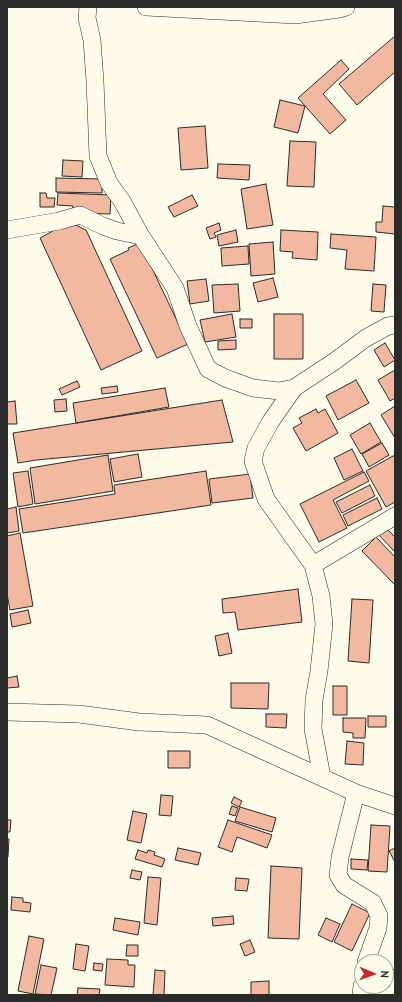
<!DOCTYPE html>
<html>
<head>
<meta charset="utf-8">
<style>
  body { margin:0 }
  #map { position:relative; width:402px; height:1002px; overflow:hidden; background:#fdfbea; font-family:"PT Sans",sans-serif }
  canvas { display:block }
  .frame { position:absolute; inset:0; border:8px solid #2b2b2b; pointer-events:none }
  .north { position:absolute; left:354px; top:954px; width:40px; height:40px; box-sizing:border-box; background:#fdfbea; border:1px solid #a9a89e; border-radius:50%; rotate:92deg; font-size:11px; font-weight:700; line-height:16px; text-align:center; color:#2b2b2b }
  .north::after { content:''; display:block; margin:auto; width:14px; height:18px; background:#c62828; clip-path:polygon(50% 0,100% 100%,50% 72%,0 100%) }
</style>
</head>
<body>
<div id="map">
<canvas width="402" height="1002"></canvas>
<div class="frame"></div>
<div class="north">N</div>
</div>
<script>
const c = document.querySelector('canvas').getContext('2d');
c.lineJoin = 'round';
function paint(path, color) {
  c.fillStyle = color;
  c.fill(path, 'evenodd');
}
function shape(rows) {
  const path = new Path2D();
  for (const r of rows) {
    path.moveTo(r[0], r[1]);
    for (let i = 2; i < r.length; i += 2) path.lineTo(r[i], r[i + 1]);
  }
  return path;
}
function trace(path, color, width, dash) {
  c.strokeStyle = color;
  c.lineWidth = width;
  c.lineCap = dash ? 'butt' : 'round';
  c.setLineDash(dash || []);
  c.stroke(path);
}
const building = shape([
  [395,36,395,72,357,105,339,84,395,36],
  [341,60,349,69,323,94,346,120,330,134,298,98,341,60],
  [280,100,305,106,298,133,274,127,280,100],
  [205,126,208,168,181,170,178,128,205,126],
  [290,141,316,142,314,187,287,186,290,141],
  [63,160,83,161,82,177,62,176,63,160],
  [218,164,250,165,249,180,217,178,218,164],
  [56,178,102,179,102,193,56,192,56,178],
  [266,184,273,225,247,229,241,189,266,184],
  [40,193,46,193,47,198,55,198,54,207,40,207,40,193],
  [58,193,111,195,110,214,72,213,73,206,57,205,58,193],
  [192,195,198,206,174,217,168,207,192,195],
  [383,206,395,207,395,234,376,232,376,222,382,222,383,206],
  [69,222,86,230,142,351,101,370,40,238,69,222],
  [219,223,221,230,214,233,216,237,210,239,206,228,219,223],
  [236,230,238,242,219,246,217,235,236,230],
  [281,230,318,232,317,260,292,258,293,252,280,251,281,230],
  [331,234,376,237,374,271,345,269,347,250,330,248,331,234],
  [273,242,275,274,251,276,249,244,273,242],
  [140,243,188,344,157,358,110,259,129,250,128,248,140,243],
  [248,246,249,264,222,266,221,248,248,246],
  [273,278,278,297,258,302,253,283,273,278],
  [206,279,209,301,190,304,187,281,206,279],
  [238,284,240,311,214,313,212,285,238,284],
  [373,284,386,285,384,312,371,311,373,284],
  [232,314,236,337,205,342,200,320,232,314],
  [274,314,303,314,303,359,274,359,274,314],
  [240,319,252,319,252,328,240,328,240,319],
  [236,340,236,349,218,350,218,341,236,340],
  [385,343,395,360,384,367,374,350,385,343],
  [395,370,395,398,390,401,378,380,395,370],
  [356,380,369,403,338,420,326,396,356,380],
  [77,381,80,387,62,395,59,389,77,381],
  [117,386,118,392,102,394,101,388,117,386],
  [165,388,169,407,76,423,73,403,165,388],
  [66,399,67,411,55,412,54,400,66,399],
  [222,400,233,442,36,460,18,463,13,433,222,400],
  [15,401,17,424,7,424,7,402,15,401],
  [395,406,395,438,381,415,395,406],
  [316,409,318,413,325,409,338,433,306,451,293,428,302,423,299,418,316,409],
  [370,423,381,442,361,454,350,435,370,423],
  [382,443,389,455,369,467,362,454,382,443],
  [352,449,363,471,344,480,334,458,352,449],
  [138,454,142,477,114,482,110,459,138,454],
  [108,455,113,491,35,504,30,468,108,455],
  [395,455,395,502,386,507,366,471,395,455],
  [28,471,33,504,18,507,13,473,28,471],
  [206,471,211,505,23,533,19,509,115,494,114,485,206,471],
  [364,472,369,481,333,500,347,528,319,542,300,504,364,472],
  [250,474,253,498,212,503,209,479,250,474],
  [370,485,375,496,342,513,336,502,370,485],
  [377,498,382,509,348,526,343,515,377,498],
  [16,507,19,531,7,533,7,509,16,507],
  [385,527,395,537,395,552,378,534,385,527],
  [20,533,33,606,10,610,7,594,7,536,20,533],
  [376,537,395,557,395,585,362,551,376,537],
  [298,589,302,622,238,630,235,612,223,613,222,599,298,589],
  [352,599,373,600,369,663,348,661,352,599],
  [28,610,31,623,12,627,10,614,28,610],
  [228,633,232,653,219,656,215,636,228,633],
  [17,676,19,687,7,688,7,678,17,676],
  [231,683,269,683,268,709,231,708,231,683],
  [333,686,347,686,347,715,333,715,333,686],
  [266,714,287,714,286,728,266,727,266,714],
  [368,716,386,716,386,727,368,727,368,716],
  [343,718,366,718,365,738,353,738,353,733,343,732,343,718],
  [347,741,364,743,363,765,345,764,347,741],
  [168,751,190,751,190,768,168,768,168,751],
  [161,795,173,796,171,816,159,815,161,795],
  [234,797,242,801,239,807,231,803,234,797],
  [232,806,238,808,235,816,229,814,232,806],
  [240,807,276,818,272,832,235,821,240,807],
  [133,811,147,814,141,843,127,840,133,811],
  [7,820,11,820,10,832,7,832,7,820],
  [228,820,272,835,267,848,237,837,232,852,218,847,228,820],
  [371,825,390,826,387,872,368,871,371,825],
  [7,839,9,839,8,857,7,857,7,839],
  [178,848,201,853,198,865,175,860,178,848],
  [395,848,395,862,389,851,395,848],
  [138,850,147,853,148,850,155,852,154,855,165,859,162,867,135,859,138,850],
  [351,859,368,860,367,870,351,869,351,859],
  [271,866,302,868,299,939,268,938,271,866],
  [132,870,142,872,140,880,130,878,132,870],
  [148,877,161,878,157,925,144,923,148,877],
  [236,878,249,879,247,891,235,890,236,878],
  [12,897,23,898,23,902,31,903,30,912,11,910,12,897],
  [352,904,370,913,352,951,334,942,352,904],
  [233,916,234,924,213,926,212,918,233,916],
  [115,918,140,922,138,935,113,930,115,918],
  [326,918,340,924,332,942,318,935,326,918],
  [29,936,44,939,33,994,18,991,29,936],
  [250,940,255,952,245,956,240,944,250,940],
  [76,944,89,946,85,971,73,969,76,944],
  [127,945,138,945,138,956,126,956,127,945],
  [107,959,128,960,128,965,135,965,134,987,105,985,107,959],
  [94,963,103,964,102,971,93,970,94,963],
  [41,965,57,968,51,995,35,994,41,965],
  [386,967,395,970,389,987,386,986,386,967],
  [155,970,165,971,164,995,153,995,155,970],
  [269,981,269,995,251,995,251,982,269,981],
  [78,988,100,989,99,995,77,995,78,988]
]);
const minor = shape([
  [88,7,87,18,92,40,95,81,98,156,109,183,122,201,141,236],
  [146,7,295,15,339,9,346,7],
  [7,230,59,221,80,215,103,226,117,231,141,236,175,288,188,326,208,369,225,378,253,388,279,391,294,388],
  [313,565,395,516],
  [7,712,79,714,139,722,207,725,356,793,395,806],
  [322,777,313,729,314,700,319,671,324,624,321,596,313,565,266,499,253,461,256,448,271,421,294,388,335,361,366,338,388,326,395,325],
  [356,793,340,857,338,875,344,885,373,903,379,916,378,928,366,962],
  [361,995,362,986]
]);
paint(building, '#f2b8a0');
trace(building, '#2b2b2b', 1);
trace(minor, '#2b2b2b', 18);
trace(minor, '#fdfbea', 17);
</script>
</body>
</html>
